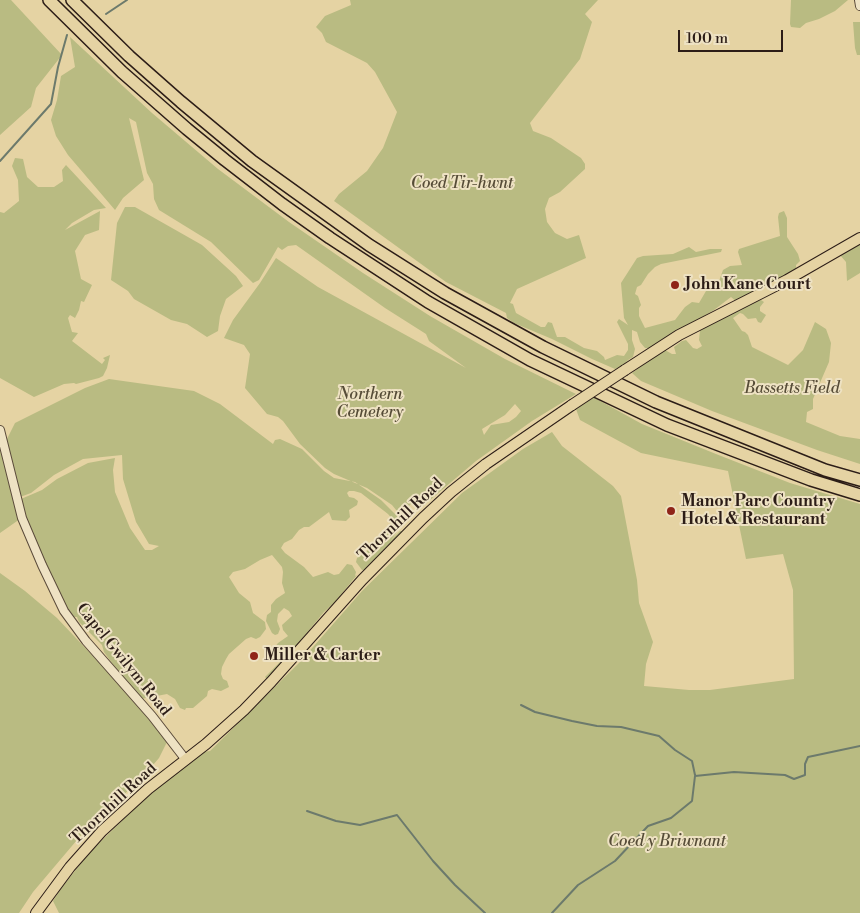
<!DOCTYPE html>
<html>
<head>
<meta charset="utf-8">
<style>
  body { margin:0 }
  #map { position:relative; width:860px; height:913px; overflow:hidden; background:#e5d3a3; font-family:"Libre Bodoni",serif }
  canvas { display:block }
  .scale { position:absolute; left:678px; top:30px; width:105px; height:22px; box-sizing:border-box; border:2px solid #2c1d17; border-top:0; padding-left:6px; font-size:15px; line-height:18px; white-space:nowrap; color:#2c1d17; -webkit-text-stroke:4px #eee2c3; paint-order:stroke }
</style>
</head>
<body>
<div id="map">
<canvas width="860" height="913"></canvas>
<div class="scale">100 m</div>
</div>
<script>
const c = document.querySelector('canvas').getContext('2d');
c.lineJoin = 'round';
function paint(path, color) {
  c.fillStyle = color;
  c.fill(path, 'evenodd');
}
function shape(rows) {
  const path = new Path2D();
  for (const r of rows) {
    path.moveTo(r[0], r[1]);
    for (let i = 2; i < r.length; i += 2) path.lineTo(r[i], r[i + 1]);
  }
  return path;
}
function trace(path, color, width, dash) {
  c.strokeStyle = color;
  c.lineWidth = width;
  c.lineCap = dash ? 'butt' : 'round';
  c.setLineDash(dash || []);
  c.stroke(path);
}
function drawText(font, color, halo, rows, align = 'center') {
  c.font = font + ' "Libre Bodoni",serif';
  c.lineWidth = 4;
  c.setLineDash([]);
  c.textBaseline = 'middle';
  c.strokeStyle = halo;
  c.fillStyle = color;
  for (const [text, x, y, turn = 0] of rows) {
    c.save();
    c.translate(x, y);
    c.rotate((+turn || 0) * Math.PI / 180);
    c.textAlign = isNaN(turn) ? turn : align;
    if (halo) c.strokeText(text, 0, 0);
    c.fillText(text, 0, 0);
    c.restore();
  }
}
const green = shape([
  [0,0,11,0,62,55,36,88,31,107,0,135],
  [350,0,598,0,585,14,592,22,580,59,530,123,533,131,551,138,581,158,585,164,585,169,560,192,549,198,545,209,547,222,555,233,567,239,579,235,586,258,517,289,510,303,513,304,516,313,541,327,545,327,548,322,552,323,557,337,565,337,584,348,597,351,604,357,605,360,617,355,624,356,628,350,628,344,617,322,619,319,628,325,624,318,621,283,637,258,643,256,673,254,689,247,696,252,710,249,722,249,721,252,661,264,655,267,648,274,641,285,637,287,635,294,638,296,641,305,639,308,639,316,645,328,675,320,685,307,692,302,699,303,706,291,718,284,723,270,730,266,742,265,738,252,739,249,780,236,778,217,779,213,784,211,787,218,787,237,798,254,800,261,796,265,796,271,774,283,768,283,762,290,737,302,731,297,714,310,651,348,645,348,640,342,637,332,632,330,632,340,635,349,633,357,628,360,624,365,615,369,592,359,552,339,514,323,507,318,506,313,446,282,334,201,339,194,367,171,383,148,397,112,375,72,367,63,326,42,322,33,316,27,325,16,351,5],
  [791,0,848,0,835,11,819,19,806,23,800,28,791,27,790,24],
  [853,22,860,22,860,55,857,55,855,48],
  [70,37,152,113,218,169,289,222,363,273,430,316,505,359,576,394,532,421,476,461,423,506,420,506,414,500,401,516,392,505,367,488,334,474,325,468,300,444,283,421,278,417,267,414,245,388,250,354,244,345,224,338,233,320,260,283,276,258,318,287,466,368,429,341,426,334,385,308,296,245,288,246,282,250,278,247,259,280,253,283,211,242,159,210,154,199,153,184,147,173,136,122,129,118,144,180,123,198,115,210,68,155,56,136,51,120,57,100,61,76,75,67],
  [515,404,521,411,516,417,509,422,491,425,484,435,482,429,505,415],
  [15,158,23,159,27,177,38,187,54,187,63,181,62,170,66,165,106,208,94,210,72,223,65,230,100,211,99,230,85,235,75,251,81,279,92,285,84,302,81,301,79,310,75,318,70,315,68,318,72,332,78,333,72,341,102,364,105,360,103,358,110,355,107,368,103,376,99,378,76,384,74,383,64,384,34,397,0,378,0,212,4,213,19,201,18,180,12,166],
  [125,207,135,207,202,245,236,276,243,286,226,299,220,316,218,331,207,337,187,324,171,320,134,299,128,291,111,280,117,223],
  [860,242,860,273,847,281,846,262,840,255],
  [761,300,764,302,760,307,760,311,766,315,761,323,758,322,756,318,748,319,743,314,740,313,733,318,742,331,745,332,748,335,752,347,788,365,803,350,815,322,826,329,831,343,829,362,813,399,813,409,807,412,806,422,840,436,860,439,860,464,817,450,712,411,641,381,632,373,661,352,665,350,672,354,676,354,674,347,682,341,686,340,693,348,697,349,702,346,699,340,700,330,754,302],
  [109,379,194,391,220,404,273,444,275,440,280,439,302,449,324,471,334,478,355,482,381,500,398,517,402,524,400,528,391,540,400,531,403,531,365,570,362,570,356,562,357,558,367,551,395,522,388,514,361,493,354,491,349,491,347,493,349,497,354,498,358,501,357,505,349,510,350,517,346,521,332,520,329,512,309,527,304,527,299,530,292,539,284,543,281,548,285,553,304,567,313,577,328,572,334,575,339,574,347,564,352,565,356,572,355,576,357,575,335,602,324,612,268,680,265,677,283,659,276,659,274,656,275,647,278,643,288,636,283,630,282,625,292,616,289,611,284,608,278,614,277,621,280,629,278,634,275,635,272,633,266,621,267,615,271,612,271,605,276,599,285,593,282,583,283,572,282,567,272,555,260,560,245,569,233,572,229,577,239,593,250,602,253,613,265,622,266,629,260,637,256,639,251,637,246,639,229,654,226,659,222,667,221,674,223,679,227,681,229,687,221,691,212,689,208,691,207,696,193,708,186,708,185,710,180,708,175,699,167,694,141,699,116,669,104,652,102,645,79,622,77,617,72,617,46,565,27,522,21,499,42,490,57,479,88,463,115,458,113,470,115,492,130,528,145,550,152,550,159,546,149,544,136,522,123,479,122,455,83,459,54,475,31,493,20,497,6,441,15,423,85,388],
  [593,397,642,424,716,454,790,483,860,504,860,913,59,913,53,901,60,890,89,853,131,812,154,791,202,752,210,751,299,663,362,591,462,493,523,449,552,432,562,446,613,486,621,496,637,580,639,603,653,642,646,664,644,686,689,690,710,690,794,679,793,590,783,554,746,559,728,471,641,453,580,420,576,409],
  [0,441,20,519,0,533],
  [0,573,25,591,57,618,125,690,167,742,159,758,141,779,88,827,33,892,19,913,0,913]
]);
const stream = shape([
  [106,14,127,0],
  [0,161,51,104,58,67,67,35],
  [521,705,535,712,572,721,597,726,621,727,659,736,675,750,692,761,695,775],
  [307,811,336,821,360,825,397,815,433,861,455,885,485,913],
  [552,913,578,885,615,861,648,826,671,818,692,801,695,776,734,772,785,775,794,779,805,775,805,764,808,757,860,746]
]);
const minor = shape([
  [859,0,860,6],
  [0,430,22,518,42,565,64,611,86,641,152,716,186,760]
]);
const major = shape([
  [625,370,679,335,787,280,860,238],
  [36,913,70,867,102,831,148,789,206,744,244,710,271,682,362,580,423,518,451,492,486,464,572,405]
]);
const highway = shape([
  [49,0,122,72,187,129,225,160,282,204,330,238,428,302,530,360,667,425,811,480,860,495],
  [72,0,129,56,181,102,252,161,369,245,445,293,543,347,656,402,825,470,860,480]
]);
const majorBridge = shape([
  [572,405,625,370]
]);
const markers = [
  [675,285,5,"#8f2418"],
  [671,511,5,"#8f2418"],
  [254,656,5,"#8f2418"]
];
const parkNames = [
  ["Coed Tir-hwnt",462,184],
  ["Bassetts Field",792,389],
  ["Northern",370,395],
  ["Cemetery",370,413],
  ["Coed y Briwnant",667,842]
];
const poiNames = [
  ["John Kane Court",685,285],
  ["Manor Parc Country",681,502],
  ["Hotel & Restaurant",681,520],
  ["Miller & Carter",264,656]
];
const streetNames = [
  ["Thornhill Road",401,520,-44],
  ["Capel Gwilym Road",123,660,51],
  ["Thornhill Road",114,804,-43]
];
paint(green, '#b9bb82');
trace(stream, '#6c7a6c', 2);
trace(minor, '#5a4a3a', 10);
trace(major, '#2c1d17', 12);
trace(highway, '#2c1d17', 14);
trace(minor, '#eee2c3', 8);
trace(major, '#e5d3a3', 10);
trace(highway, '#e5d3a3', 11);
trace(majorBridge, '#2c1d17', 12, []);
trace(majorBridge, '#e5d3a3', 10);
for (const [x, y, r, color] of markers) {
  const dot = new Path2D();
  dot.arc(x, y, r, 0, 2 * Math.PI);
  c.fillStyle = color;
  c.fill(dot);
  trace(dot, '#eee2c3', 2);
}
drawText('italic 16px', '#564c37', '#eee2c3', parkNames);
drawText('bold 16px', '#2c1d17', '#eee2c3', poiNames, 'left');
drawText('16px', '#2c1d17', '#eee2c3', streetNames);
</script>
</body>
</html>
